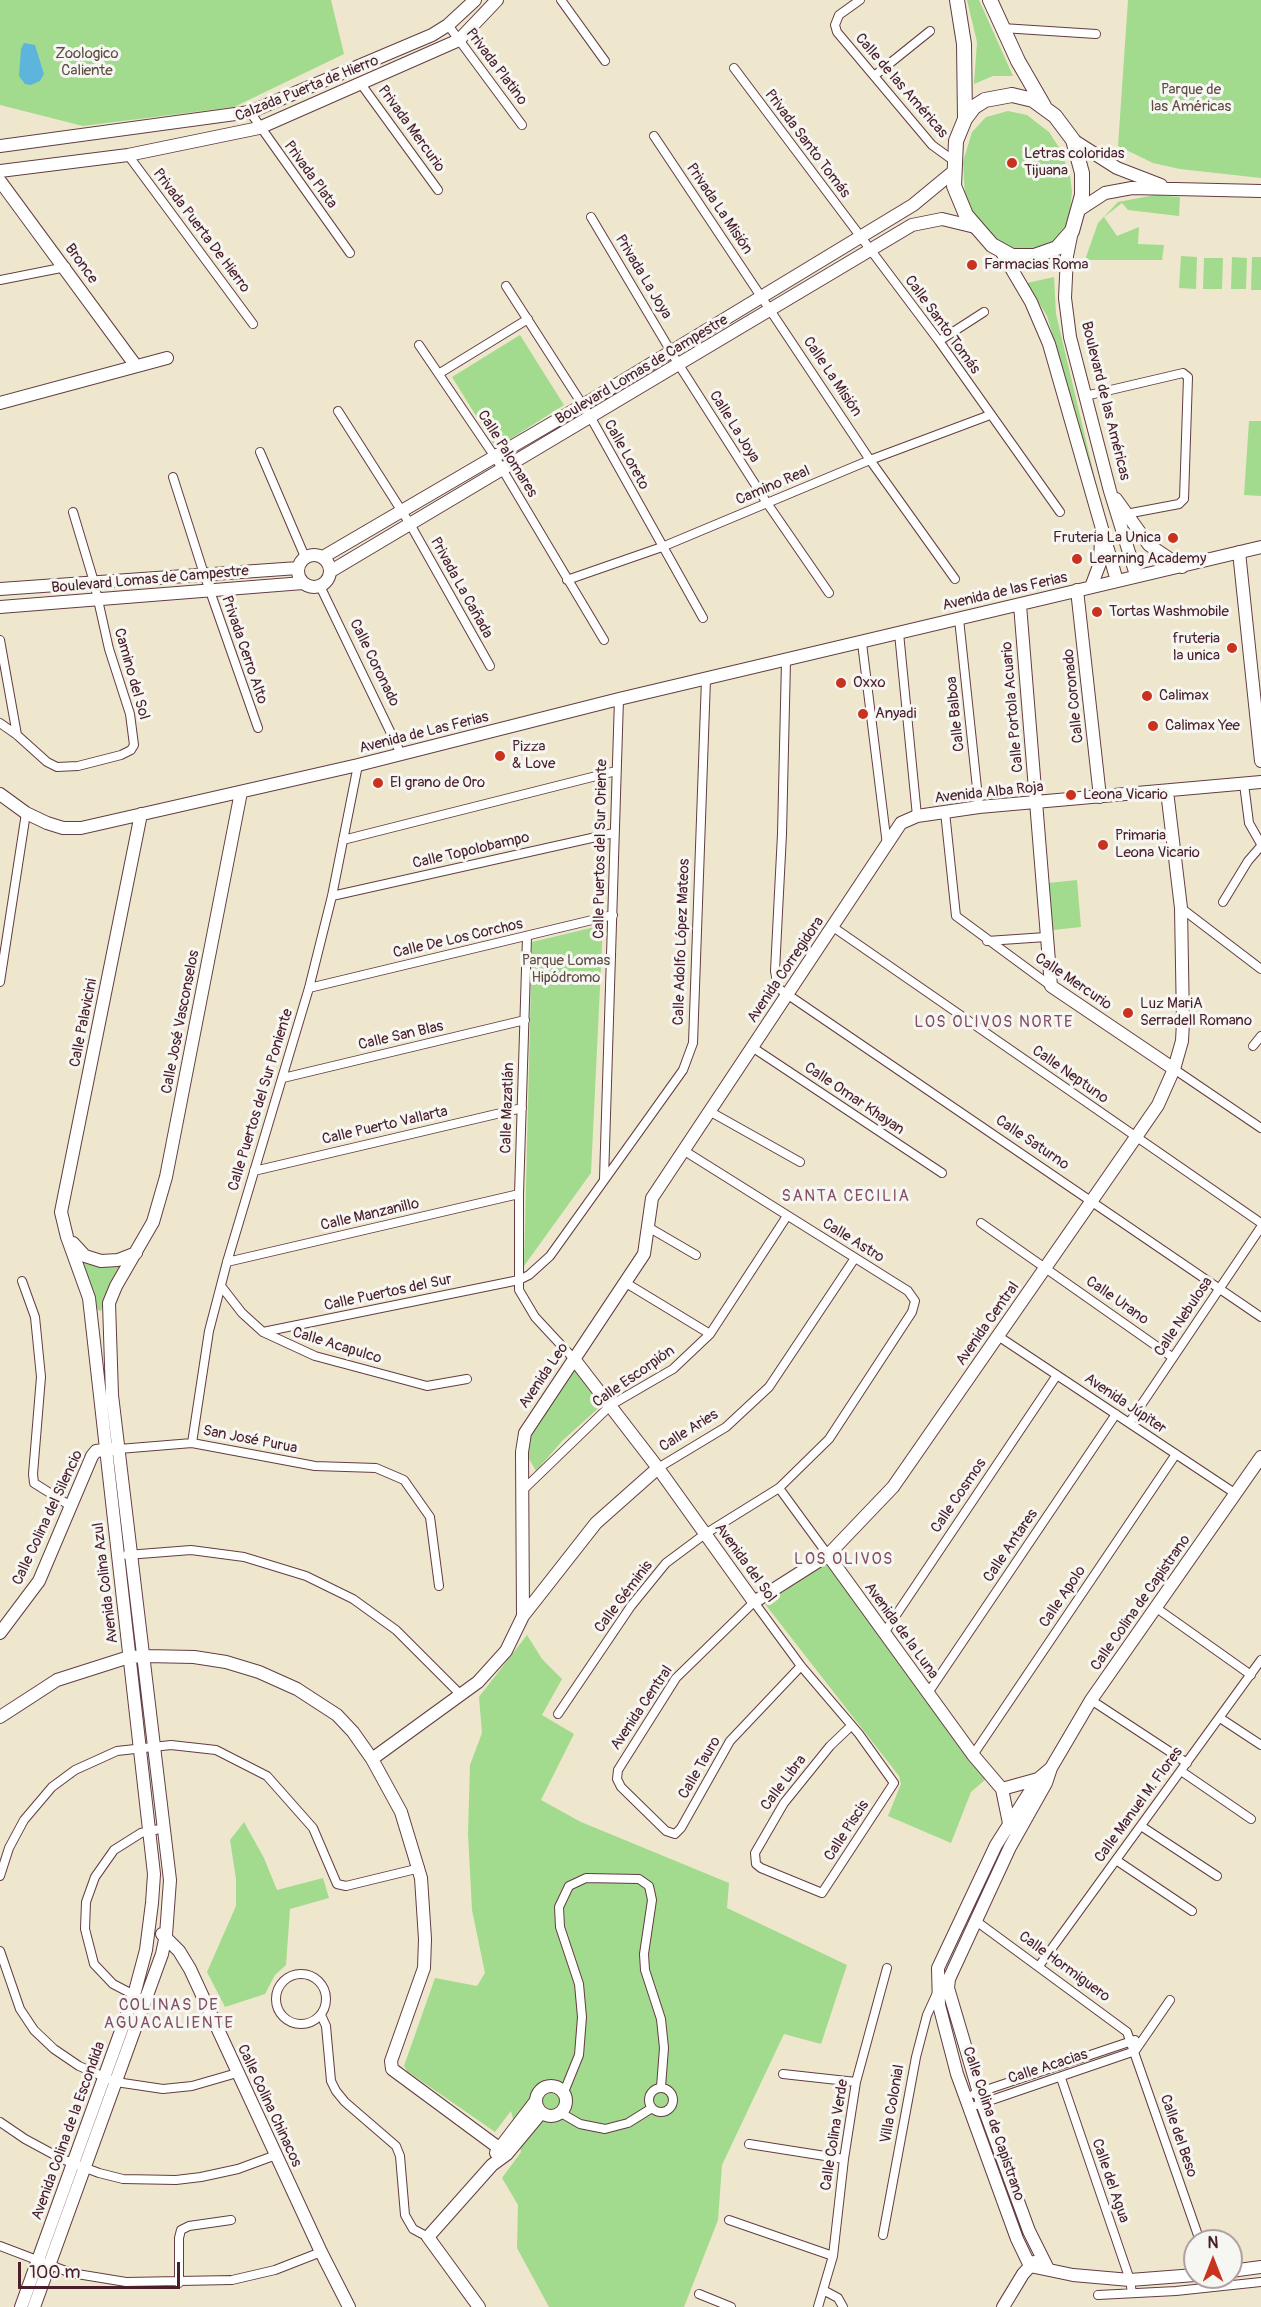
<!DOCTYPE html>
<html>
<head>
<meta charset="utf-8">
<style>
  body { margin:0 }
  #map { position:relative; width:1261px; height:2307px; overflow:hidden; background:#eee7cd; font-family:Pangolin,sans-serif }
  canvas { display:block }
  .north { position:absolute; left:1183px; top:2229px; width:60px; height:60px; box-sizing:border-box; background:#f6f6f2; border:2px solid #b1a0a2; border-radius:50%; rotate:0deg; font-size:16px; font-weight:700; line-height:24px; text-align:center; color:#4a1f2b }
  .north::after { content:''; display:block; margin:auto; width:21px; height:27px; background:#c8321e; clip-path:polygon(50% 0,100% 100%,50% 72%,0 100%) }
  .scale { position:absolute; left:18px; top:2262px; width:162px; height:27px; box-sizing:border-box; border:3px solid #4a1f2b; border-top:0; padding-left:8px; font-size:18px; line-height:21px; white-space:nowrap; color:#4a1f2b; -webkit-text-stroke:4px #f6f6f2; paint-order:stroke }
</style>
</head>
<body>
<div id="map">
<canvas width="1261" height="2307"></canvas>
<div class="north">N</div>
<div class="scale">100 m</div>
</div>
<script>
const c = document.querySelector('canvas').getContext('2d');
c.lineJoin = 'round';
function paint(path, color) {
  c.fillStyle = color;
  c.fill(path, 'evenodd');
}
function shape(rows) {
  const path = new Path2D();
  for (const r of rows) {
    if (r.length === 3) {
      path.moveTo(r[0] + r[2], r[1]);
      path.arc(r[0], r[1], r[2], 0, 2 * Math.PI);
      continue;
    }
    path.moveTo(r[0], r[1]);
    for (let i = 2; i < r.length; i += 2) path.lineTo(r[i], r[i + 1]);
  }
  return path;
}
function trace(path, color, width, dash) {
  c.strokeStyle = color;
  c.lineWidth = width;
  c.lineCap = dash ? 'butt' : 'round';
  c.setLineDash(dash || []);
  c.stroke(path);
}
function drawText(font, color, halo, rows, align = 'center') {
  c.font = font + ' Pangolin,sans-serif';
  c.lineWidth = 6;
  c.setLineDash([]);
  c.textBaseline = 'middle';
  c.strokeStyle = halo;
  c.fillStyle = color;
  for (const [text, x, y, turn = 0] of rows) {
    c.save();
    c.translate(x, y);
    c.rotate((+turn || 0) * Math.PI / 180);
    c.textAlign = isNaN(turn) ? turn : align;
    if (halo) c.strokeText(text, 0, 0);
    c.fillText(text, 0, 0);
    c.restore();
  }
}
const green = shape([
  [0,0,331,0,344,54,234,107,83,126,0,105],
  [967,0,979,0,1013,76,993,76,974,84,977,42],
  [1128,0,1261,0,1261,178,1180,169,1153,163,1118,146],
  [1008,111,1027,115,1049,132,1060,149,1070,175,1072,192,1070,211,1064,230,1045,251,1011,253,977,222,965,196,963,162,972,132,986,117],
  [1155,195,1180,197,1179,216,1128,210,1122,203,1104,217,1117,236,1139,227,1138,244,1164,245,1162,260,1085,260,1098,223,1118,202],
  [1181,256,1197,257,1196,289,1179,288],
  [1232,257,1247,258,1246,289,1231,289],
  [1252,257,1261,257,1261,290,1251,290],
  [1204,258,1223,258,1222,289,1203,289],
  [1054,277,1056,314,1097,487,1047,316,1027,283],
  [520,335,564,405,496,448,452,377],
  [1249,421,1261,421,1261,496,1244,495],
  [1077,880,1081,927,1053,930,1048,883],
  [603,925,591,1173,524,1266,532,942],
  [81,1262,123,1265,106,1297,101,1311,96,1309],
  [573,1364,602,1405,563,1440,536,1471,528,1457,527,1439],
  [827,1563,986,1779,971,1792,951,1843,888,1816,901,1784,899,1776,765,1604],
  [527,1635,542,1659,562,1679,542,1715,574,1734,541,1800,581,1822,729,1883,727,1908,847,1965,821,2044,784,2034,722,2165,718,2220,684,2307,549,2307,517,2248,518,2205,502,2178,521,2152,511,2111,495,2132,407,2071,404,2066,435,1978,477,1986,485,1973,472,1910,468,1834,470,1765,482,1733,479,1697],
  [244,1822,264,1858,277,1890,323,1878,329,1898,290,1909,286,1965,275,1975,265,1994,225,2007,207,1972,236,1906,236,1879,230,1840]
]);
const water = shape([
  [24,43,35,45,44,74,40,81,31,85,25,84,19,76,21,49]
]);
const street = shape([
  [561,0,605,61],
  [860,0,839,15,835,25,837,32,932,145,954,161],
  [448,25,522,125],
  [1002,28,1096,34],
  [734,68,939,341,1060,512],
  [874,76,930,31],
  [361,84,438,190],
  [250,112,350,253],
  [654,136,870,460,955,579],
  [128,155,253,324],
  [591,217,679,365,767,503,829,593],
  [0,280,66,267],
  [506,286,591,418,703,618],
  [939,341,984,312],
  [419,345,495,457,604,640],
  [440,373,528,319],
  [1085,396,1183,373,1188,377,1184,499,1179,504,1126,514],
  [338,411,410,524,490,666],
  [260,452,305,557],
  [173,477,204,574,258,728],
  [567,580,662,547,870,460,990,415],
  [320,586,401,754],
  [959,619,979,807],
  [899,633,917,816],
  [0,640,17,735],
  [862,643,887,845],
  [786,661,782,834,775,971,778,988,1261,1317],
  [0,723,17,735,47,762,57,767,78,766,121,755,131,750,134,745,130,714,109,649,94,582,73,512],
  [1244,784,1249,823,1261,844],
  [945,812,956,916,1051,986],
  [343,840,616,771],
  [332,896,614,833],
  [1223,902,1248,861,1261,846],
  [1181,908,1261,969],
  [833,927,1261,1223],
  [527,937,519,1194,519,1290,535,1317,574,1359],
  [987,941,1046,937],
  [0,982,26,813],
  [309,988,613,915],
  [1253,1046,1261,1036],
  [752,1047,942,1173],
  [1174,1069,1261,1128],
  [283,1078,525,1020],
  [709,1111,800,1162],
  [254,1171,522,1108],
  [604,1179,619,699],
  [981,1223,1172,1357],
  [648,1227,696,1255],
  [227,1262,519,1194],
  [22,1281,35,1317,41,1377,33,1474,34,1483,69,1505],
  [626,1283,710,1334],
  [221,1286,242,1313,263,1332,315,1356,427,1386,467,1379],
  [263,1332,519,1280,529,1275,550,1256,683,1070,693,1043,706,679],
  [998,1336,1236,1494],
  [1129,1423,1261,1227],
  [192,1443,209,1331,227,1262,309,988,332,896,358,765],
  [119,1449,192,1443,315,1466,376,1468,404,1480,430,1517,439,1586],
  [658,1468,726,1427,769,1387,855,1258],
  [779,1488,828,1555],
  [524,1489,611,1405,673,1369,710,1334,787,1216],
  [127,1555,191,1550,244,1557,306,1576,353,1599,396,1630,461,1695],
  [1155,1607,1251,1675],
  [884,1633,1057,1375],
  [801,1666,730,1741,681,1828,675,1834,666,1831,621,1787,617,1779,618,1770,676,1678,754,1602,801,1666,859,1734,894,1783,822,1893,761,1868,756,1864,755,1853,784,1803,830,1746,851,1726],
  [928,1693,1116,1414],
  [1091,1700,1187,1763],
  [558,1714,631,1606,666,1563,705,1534,779,1488,829,1439,912,1312,915,1301,908,1291,683,1150],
  [1220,1718,1261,1745],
  [973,1755,1176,1454],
  [1181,1771,1251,1819],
  [1141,1826,1217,1876],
  [1116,1860,1192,1911],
  [0,1876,9,1848,24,1820,52,1787,75,1770,117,1751,171,1745,216,1750,267,1776,313,1828,337,1884,346,1886,420,1868],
  [976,1921,1127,2032,1200,2241],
  [0,1951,20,2009,34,2030,54,2049,79,2066,116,2082,163,2089,192,2086,237,2073],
  [1039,1966,1261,1660],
  [301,1999,25],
  [138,1997,113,1984,94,1964,85,1929,86,1902,95,1877,114,1850,141,1833,164,1828],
  [321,2015,326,2026,331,2081,336,2091,345,2102,396,2146,400,2156,405,2215,413,2229,428,2237],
  [783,2074,856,2082],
  [1061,2078,1130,2280,1132,2293],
  [661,2100,12],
  [564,2092,579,2055,582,2017,579,1984,560,1927,559,1907,569,1886,586,1878,639,1879,649,1886,652,1900,644,1954,645,1970,661,2019,664,2048,661,2087],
  [974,2094,1135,2040],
  [977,2105,1135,2051,1170,2000],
  [561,2113,580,2124,605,2129,628,2123,652,2108],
  [0,2122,25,2139,62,2159,99,2173,123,2179,176,2180,201,2177,238,2169,276,2155],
  [749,2144,844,2159],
  [729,2220,833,2256],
  [883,2235,916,2057,927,2015,937,1993],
  [0,2246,71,2273,126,2282,232,2280,275,2270,321,2252],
  [179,2283,179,2238,181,2230,189,2226,231,2220],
  [825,2291,838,2298,843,2307],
  [699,2294,731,2307],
  [1098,2295,1176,2291,1261,2282],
  [818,2307,833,2256,844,2159,856,2082,887,1968]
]);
const secondary = shape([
  [1073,140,1117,168,1161,185],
  [0,146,250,112,432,35,448,25,475,0],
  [0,171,128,155,259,128,459,40,497,0],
  [0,181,136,366],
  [1079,210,1105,193,1132,188,1261,191],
  [1072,231,1067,256,1065,298,1070,337,1110,491,1136,575],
  [1001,251,1031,302,1049,344,1117,581],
  [0,403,167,358],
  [1116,499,1149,545,1182,567],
  [1239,552,1261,761],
  [314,571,16],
  [323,557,583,405,913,205,953,172],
  [331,571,912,225,942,219,975,227],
  [1091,587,1100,563,1101,537],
  [0,589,298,568],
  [1077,590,1100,797],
  [1020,605,1051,986,1174,1069],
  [0,607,303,583],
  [0,794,26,813,47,823,63,828,81,828,358,765,619,699,1261,547],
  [73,1243,85,1256,101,1261,118,1260,136,1253],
  [574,1359,658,1468,754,1602,828,1555,893,1487,1136,1137,1158,1105,1174,1069,1182,1041,1183,1022,1181,908,1167,791],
  [828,1555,973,1755,1002,1789],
  [523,1616,522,1452,525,1433,644,1254,652,1198,901,823,917,816,979,807,1261,782],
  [0,1633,39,1581,92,1456,96,1451,112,1449],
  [0,1717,57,1680,129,1657,145,1656,194,1657,226,1662,259,1672,297,1689,337,1715,353,1732,372,1759,401,1812,421,1878,425,1939,424,1968,391,2061,392,2069,507,2154],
  [372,1759,478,1682,506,1651,523,1616,596,1523,658,1468],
  [1051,1768,1038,1779,996,1845,938,1968,939,2005,957,2074,1017,2239,1030,2266,1073,2275,1130,2280,1195,2275],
  [1002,1789,1010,1828],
  [1002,1789,1038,1779,1041,1780],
  [162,1934,179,1951,190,1969,321,2252,349,2307],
  [551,2101,15],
  [496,2153,535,2102],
  [1048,2269,1029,2231,982,2103,948,1988,949,1979,1010,1847,1046,1783,1051,1768,1091,1700,1261,1457],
  [1231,2271,1261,2267],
  [21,2307,134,1995,146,1950,152,1903,154,1874,89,1298,67,1237,61,1212,141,814],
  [34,2307,162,1954,166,1935,170,1880,112,1395,109,1303,116,1286,153,1222,166,1177,241,792],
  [479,2307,428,2237,492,2165,507,2154,541,2113],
  [1003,2307,1023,2274,1034,2262]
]);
const primary = shape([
  [957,0,964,44,965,119],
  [990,0,1018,61,1044,106],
  [1012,95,1033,100,1055,116,1073,140,1082,173,1082,195,1072,231,1057,248,1034,256,1012,256,992,245,966,215,954,186,956,141,965,119,974,107,985,100,1012,95]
]);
const markers = [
  [1012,163,6,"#c8321e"],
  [972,265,6,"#c8321e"],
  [1173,538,6,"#c8321e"],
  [1077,559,6,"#c8321e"],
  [1097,612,6,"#c8321e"],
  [1232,648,6,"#c8321e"],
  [841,683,6,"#c8321e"],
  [1147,696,6,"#c8321e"],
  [863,714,6,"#c8321e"],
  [1153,726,6,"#c8321e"],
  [500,756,6,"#c8321e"],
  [378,783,6,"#c8321e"],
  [1071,795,6,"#c8321e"],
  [1103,845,6,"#c8321e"],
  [1128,1013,6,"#c8321e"]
];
const parkNames = [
  ["Zoologico",87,54],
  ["Caliente",87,71],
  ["Parque de",1191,90],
  ["las Américas",1191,107],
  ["Parque Lomas",566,961],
  ["Hipódromo",566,978]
];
const streetNames = [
  ["Privada Platino",496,67,53],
  ["Calle de las Américas",901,86,49],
  ["Calzada Puerta de Hierro",307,89,-22],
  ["Privada Mercurio",411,129,54],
  ["Privada Santo Tomás",807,144,53],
  ["Privada Plata",310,175,54],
  ["Privada La Misión",719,209,56],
  ["Privada Puerta De Hierro",201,231,53],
  ["Bronce",81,264,54],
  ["Privada La Joya",643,277,59],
  ["Calle Santo Tomás",942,325,54],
  ["Boulevard Lomas de Campestre",642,370,-31],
  ["Calle La Misión",832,377,56],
  ["Boulevard de las Américas",1105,401,76],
  ["Calle La Joya",734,427,58],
  ["Calle Palomares",507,454,58],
  ["Calle Loreto",626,455,61],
  ["Camino Real",773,486,-23],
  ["Boulevard Lomas de Campestre",150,580,-5],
  ["Privada La Cañada",461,588,61],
  ["Avenida de las Ferias",1005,592,-13],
  ["Privada Cerro Alto",244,650,71],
  ["Calle Coronado",374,663,64],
  ["Camino del Sol",131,674,74],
  ["Calle Coronado",1074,696,-96],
  ["Calle Portola Acuario",1013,707,-95],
  ["Calle Balboa",956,714,-96],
  ["Avenida de Las Ferias",424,733,-14],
  ["Avenida Alba Roja",989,793,-6],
  ["Calle Puertos del Sur Oriente",601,849,-89],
  ["Calle Topolobampo",471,851,-13],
  ["Calle De Los Corchos",458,939,-13],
  ["Calle Adolfo López Mateos",682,942,-88],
  ["Avenida Corregidora",786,970,-56],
  ["Calle Mercurio",1073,982,34],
  ["Calle José Vasconselos",181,1022,-79],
  ["Calle Palavicini",84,1023,-79],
  ["Calle San Blas",401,1036,-13],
  ["Calle Neptuno",1070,1075,35],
  ["Calle Omar Khayan",854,1099,34],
  ["Calle Puertos del Sur Poniente",261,1100,-73],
  ["Calle Mazatlán",508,1108,-88],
  ["Calle Puerto Vallarta",385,1126,-13],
  ["Calle Saturno",1032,1143,34],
  ["Calle Manzanillo",370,1215,-13],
  ["Calle Astro",853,1241,32],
  ["Calle Puertos del Sur",388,1293,-12],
  ["Calle Urano",1117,1301,35],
  ["Calle Nebulosa",1184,1317,-56],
  ["Avenida Central",988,1324,-55],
  ["Calle Acapulco",337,1346,17],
  ["Avenida Leo",544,1376,-56],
  ["Calle Escorpión",634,1377,-35],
  ["Avenida Júpiter",1125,1404,34],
  ["Calle Aries",689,1431,-32],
  ["San José Purua",250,1440,11],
  ["Calle Cosmos",959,1496,-56],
  ["Calle Colina del Silencio",48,1518,-65],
  ["Calle Antares",1011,1546,-56],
  ["Avenida del Sol",745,1563,54],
  ["Avenida Colina Azul",106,1583,-97],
  ["Calle Géminis",624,1597,-53],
  ["Calle Apolo",1063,1597,-56],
  ["Calle Colina de Capistrano",1141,1603,-55],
  ["Avenida de la Luna",901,1631,54],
  ["Avenida Central",642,1708,-56],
  ["Calle Tauro",700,1768,-60],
  ["Calle Libra",784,1783,-53],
  ["Calle Manuel M. Flores",1139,1805,-54],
  ["Calle Piscis",847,1831,-57],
  ["Calle Hormiguero",1064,1967,36],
  ["Calle Acacias",1048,2067,-18],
  ["Villa Colonial",893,2104,-80],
  ["Calle Colina Chinacos",269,2106,65],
  ["Calle Colina de Capistrano",993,2124,71],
  ["Avenida Colina de la Escondida",69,2131,-70],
  ["Calle Colina Verde",835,2135,-81],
  ["Calle del Beso",1178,2136,71],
  ["Calle del Agua",1110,2181,71]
];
const poiNames = [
  ["Letras coloridas",1024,154],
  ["Tijuana",1024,171],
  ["Farmacias Roma",984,265],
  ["Fruteria La Unica",1161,538,"right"],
  ["Learning Academy",1089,559],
  ["Tortas Washmobile",1109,612],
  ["fruteria",1220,639,"right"],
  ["la unica",1220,656,"right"],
  ["Oxxo",853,683],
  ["Calimax",1159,696],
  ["Anyadi",875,714],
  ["Calimax Yee",1165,726],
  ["Pizza",512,747],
  ["& Love",512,764],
  ["El grano de Oro",390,783],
  ["Leona Vicario",1083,795],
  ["Primaria",1115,836],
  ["Leona Vicario",1115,853],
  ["Luz MariA",1140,1004],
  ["Serradell Romano",1140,1021]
];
const neighbourhoodNames = [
  ["LOS OLIVOS NORTE",994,1023],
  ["SANTA CECILIA",846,1197],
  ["LOS OLIVOS",844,1560],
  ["COLINAS DE",169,2006],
  ["AGUACALIENTE",169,2024]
];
paint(green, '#a2db8d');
paint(water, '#5eb5db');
trace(street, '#633d43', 10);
trace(secondary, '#633d43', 14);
trace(primary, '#633d43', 16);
trace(street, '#fff', 8);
trace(secondary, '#fff', 12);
trace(primary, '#fff', 14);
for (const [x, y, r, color] of markers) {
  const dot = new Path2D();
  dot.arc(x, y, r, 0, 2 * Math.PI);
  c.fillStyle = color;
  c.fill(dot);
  trace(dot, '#f6f6f2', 2);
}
drawText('15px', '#604e44', '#f6f6f2', parkNames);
drawText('15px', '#4a1f2b', '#f6f6f2', streetNames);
drawText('15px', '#4a1f2b', '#f6f6f2', poiNames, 'left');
c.letterSpacing = '1.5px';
drawText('16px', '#834f63', '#f6f6f2', neighbourhoodNames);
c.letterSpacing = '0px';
</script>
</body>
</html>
